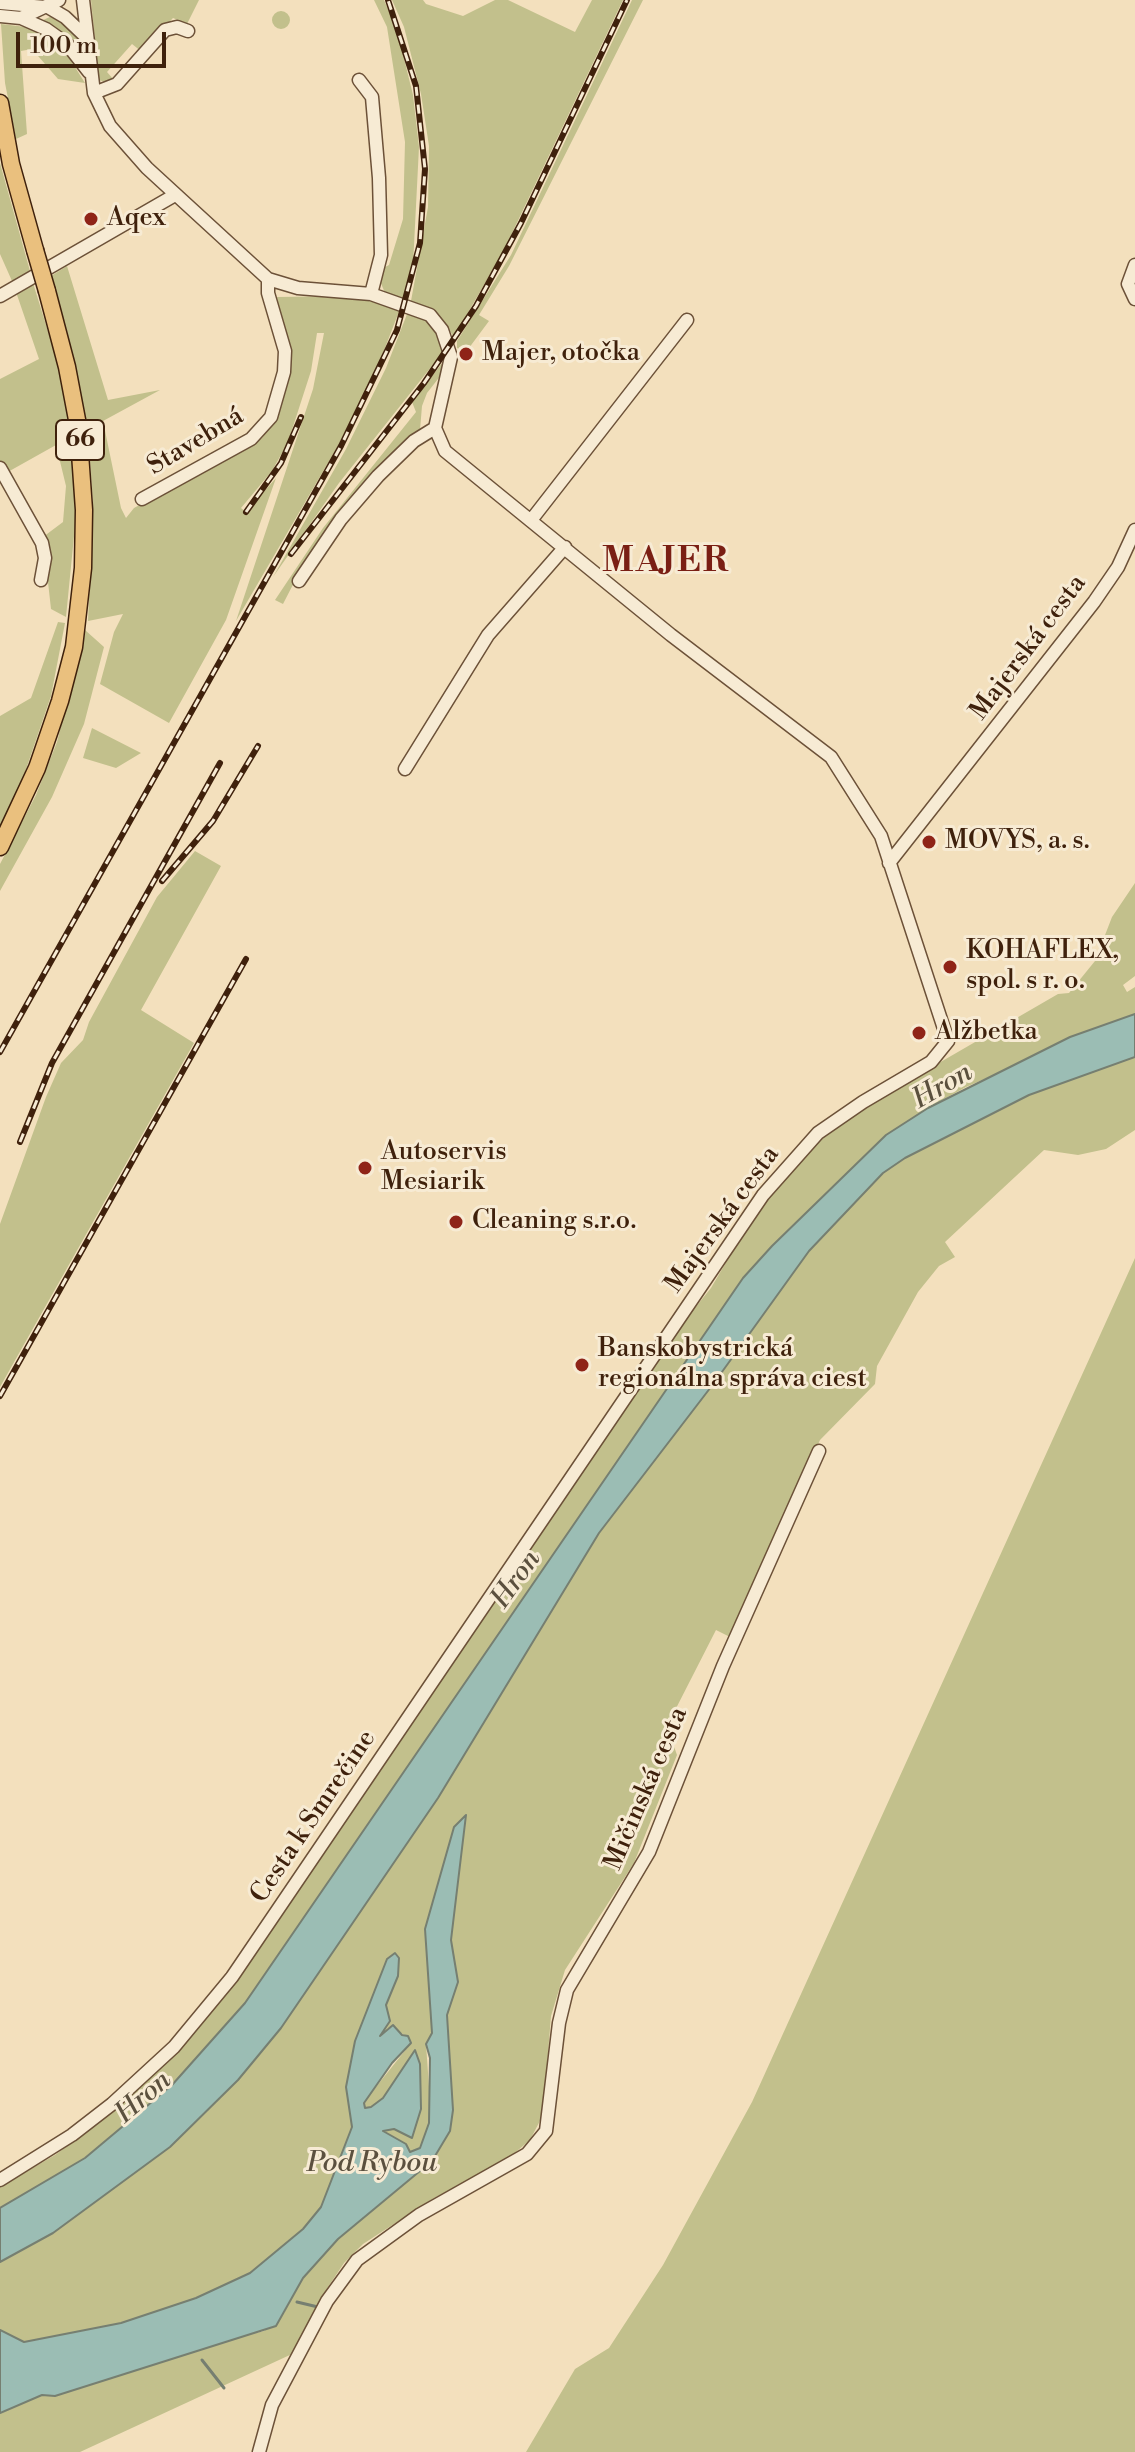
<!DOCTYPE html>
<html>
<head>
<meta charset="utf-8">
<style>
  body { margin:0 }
  #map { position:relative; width:1135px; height:2452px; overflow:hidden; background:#f3e0bd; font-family:"Libre Bodoni",serif }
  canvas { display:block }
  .scale { position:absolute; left:16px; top:32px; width:150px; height:36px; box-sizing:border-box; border:4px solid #3f210c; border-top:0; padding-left:10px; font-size:24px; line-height:28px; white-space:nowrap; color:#3f210c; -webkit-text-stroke:6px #f7ebd4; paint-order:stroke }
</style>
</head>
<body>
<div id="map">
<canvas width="1135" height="2452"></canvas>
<div class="scale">100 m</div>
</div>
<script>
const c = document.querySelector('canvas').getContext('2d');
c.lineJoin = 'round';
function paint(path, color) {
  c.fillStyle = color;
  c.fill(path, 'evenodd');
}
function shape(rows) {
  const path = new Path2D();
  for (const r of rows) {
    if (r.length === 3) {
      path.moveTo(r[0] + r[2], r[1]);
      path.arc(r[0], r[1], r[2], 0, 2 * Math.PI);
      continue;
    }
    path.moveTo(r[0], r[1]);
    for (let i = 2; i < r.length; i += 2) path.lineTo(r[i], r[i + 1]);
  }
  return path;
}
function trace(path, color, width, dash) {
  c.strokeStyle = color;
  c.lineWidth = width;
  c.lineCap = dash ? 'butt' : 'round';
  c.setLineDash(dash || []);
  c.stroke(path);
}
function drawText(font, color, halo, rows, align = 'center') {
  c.font = font + ' "Libre Bodoni",serif';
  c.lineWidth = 6;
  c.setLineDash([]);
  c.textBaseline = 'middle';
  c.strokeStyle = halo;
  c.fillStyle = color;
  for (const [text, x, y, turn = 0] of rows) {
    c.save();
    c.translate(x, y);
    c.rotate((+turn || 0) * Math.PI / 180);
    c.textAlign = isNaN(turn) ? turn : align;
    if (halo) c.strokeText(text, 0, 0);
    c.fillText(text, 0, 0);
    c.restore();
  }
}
const green = shape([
  [91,0,199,0,187,24,173,18,142,52,132,44,107,72,114,80,108,83,99,80],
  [374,0,384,0,397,30,413,95,419,147,413,265,403,298,385,293,380,281,383,268,389,265,403,219,405,142,387,27],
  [392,0,423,0,426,4,463,16,495,0,508,0,575,32,592,0,623,0,504,250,454,337,435,311,411,301,428,207,429,146,421,94,404,27],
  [632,0,643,0,509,266,479,315,489,321,466,352,457,348,457,341,511,255],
  [281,20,9],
  [52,16,76,33,82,49,41,21],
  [1,24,26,27,48,35,63,48,85,83,58,79,32,49,21,51,27,134,16,139,5,83],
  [0,163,30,271,12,281,0,254],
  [67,266,108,400,160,390,103,421,121,508,126,518,134,508,262,438,275,419,286,376,277,297,349,296,400,309,378,366,339,444,236,621,313,389,324,333,317,333,311,371,288,442,272,471,241,508,246,512,276,478,226,620,169,723,100,684,114,632,123,614,88,621,93,503,89,445,67,331,51,276],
  [33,283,60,370,69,416,76,516,66,617,51,609,43,537,63,522,66,486,56,445,6,473,0,462,0,379,39,359,16,292],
  [409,309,428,322,438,334,443,352,339,483,273,577,346,449,386,368],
  [446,358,445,370,427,393,422,406,420,430,347,505,301,569,283,604,275,600,323,528,416,412,412,402],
  [58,622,65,623,51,696,21,784,0,827,0,716,31,698],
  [85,630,104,647,84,724,52,797,0,891,0,864,36,795,57,742],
  [92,728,141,753,116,768,83,758],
  [195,851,221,866,141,1010,194,1043,0,1387,0,1224,46,1097,61,1063,83,1040,89,1022,157,897],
  [1135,883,1135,976,1123,985,1127,992,1135,987,1135,1014,966,1087,928,1108,886,1135,772,1246,743,1278,245,2003,172,2085,85,2158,0,2208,0,2187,55,2155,93,2127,178,2050,677,1330,711,1288,755,1213,805,1154,844,1120,894,1089,1058,994,1069,993,1095,961,1112,917],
  [1135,1057,1135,1130,1106,1149,1078,1155,1044,1150,945,1242,955,1257,939,1266,918,1292,877,1366,875,1384,820,1440,730,1637,716,1630,667,1726,677,1755,634,1863,565,1970,551,2016,543,2115,530,2140,504,2162,434,2198,363,2244,344,2263,324,2293,292,2354,80,2452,0,2452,0,2413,42,2395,55,2396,222,2341,264,2331,284,2313,303,2278,338,2239,450,2131,453,2110,447,2015,458,1982,451,1940,465,1816,432,2033,426,2044,430,2101,429,2123,420,2148,410,2152,405,2144,383,2132,394,2129,411,2137,415,2051,383,2098,372,2107,365,2108,364,2102,411,2043,408,2036,388,2028,380,2037,386,2005,398,1976,395,1953,387,1959,355,2041,346,2087,352,2127,321,2207,303,2229,250,2273,196,2298,121,2323,24,2342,0,2330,0,2262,53,2233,170,2147,281,2028,438,1798,599,1533,714,1383,809,1251,883,1173,905,1158,1029,1095],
  [1135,1258,1135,2452,526,2452,575,2369,609,2348,663,2265,752,2102]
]);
const water = shape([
  [1135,1014,1135,1057,1029,1095,905,1158,883,1173,809,1251,714,1383,599,1533,438,1798,281,2028,238,2080,170,2147,53,2233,0,2262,0,2208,85,2158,172,2085,245,2003,743,1278,772,1246,886,1135,928,1108,1070,1037,1135,1014],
  [466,1815,451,1940,458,1982,447,2015,453,2110,450,2131,432,2161,338,2239,303,2278,276,2326,55,2396,42,2395,0,2413,0,2330,24,2342,121,2323,196,2298,250,2273,303,2229,321,2207,352,2127,346,2087,355,2041,387,1959,395,1953,399,1958,398,1976,386,2005,390,2021,380,2036,393,2025,402,2035,408,2036,411,2043,392,2063,364,2103,365,2108,371,2107,383,2098,415,2050,420,2064,421,2109,412,2138,394,2129,383,2131,406,2144,410,2152,420,2148,429,2123,430,2058,426,2044,432,2033,425,1929,454,1827,466,1815]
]);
const stream = shape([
  [297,2302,318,2307],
  [202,2360,224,2388]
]);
const minor = shape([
  [0,3,45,7],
  [48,7,65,17,86,37],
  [0,16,21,18,59,0],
  [21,18,46,29,67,44,89,72],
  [359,80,372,97,379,178,381,255,371,294],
  [94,93,117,84,165,30,177,27,188,31],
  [1135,265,1128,284,1135,299],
  [0,296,175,195],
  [0,468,42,543,45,558,41,580],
  [142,499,251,439,271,417,284,372,285,351,268,293,268,279],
  [532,519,687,320],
  [299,581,341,519,378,476,414,441,435,428],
  [405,769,488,635,565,547],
  [889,863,1094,602,1118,567,1135,530],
  [0,2180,72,2135,112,2104,174,2047,232,1977,763,1195,818,1133,863,1102,931,1062,948,1041,881,836,831,757,671,635,445,451,435,428,451,357,442,330,430,315,371,294,298,288,268,279,147,168,110,126,94,93,83,0],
  [259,2452,272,2405,327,2301,357,2260,419,2215,527,2154,546,2131,559,2023,567,1990,649,1852,723,1666,819,1451]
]);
const major = shape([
  [0,103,11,164,35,250],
  [0,847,37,768,60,701,74,647,83,568,84,510,78,425,67,367,47,291]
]);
const rail = shape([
  [246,512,281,463,301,417],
  [291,554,424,383,476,306,521,223,627,0],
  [162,881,213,821,258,746],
  [0,1052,341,446,397,330,420,243,425,169,416,86,388,0],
  [20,1142,52,1063,220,763],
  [0,1396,246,959]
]);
const majorBridge = shape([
  [35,250,47,291]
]);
const markers = [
  [91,219,8,"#8f2418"],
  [466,354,8,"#8f2418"],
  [929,842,8,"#8f2418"],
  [950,967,8,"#8f2418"],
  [919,1033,8,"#8f2418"],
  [365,1168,8,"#8f2418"],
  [456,1222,8,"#8f2418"],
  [582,1365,8,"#8f2418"]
];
const shields = [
  [80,440,48]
];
const shieldNames = [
  ["66",80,440]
];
const poiNames = [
  ["Aqex",107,219],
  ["Majer, otočka",482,354],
  ["MOVYS, a. s.",945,842],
  ["KOHAFLEX,",966,952],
  ["spol. s r. o.",966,982],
  ["Alžbetka",935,1033],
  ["Autoservis",381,1153],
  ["Mesiarik",381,1183],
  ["Cleaning s.r.o.",472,1222],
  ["Banskobystrická",598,1350],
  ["regionálna správa ciest",598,1380]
];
const streetNames = [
  ["Stavebná",196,442,-31],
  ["Majerská cesta",1029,648,-53],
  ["Majerská cesta",723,1220,-54],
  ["Mičinská cesta",647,1789,-67],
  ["Cesta k Smrečine",314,1817,-56]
];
const waterNames = [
  ["Hron",943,1087,-30],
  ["Hron",517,1580,-55],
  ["Hron",144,2098,-41],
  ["Pod Rybou",372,2164]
];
const districtNames = [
  ["MAJER",666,563]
];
paint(green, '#c2c08c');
paint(water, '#9bbdb4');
trace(water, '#767f71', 2);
trace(stream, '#767f71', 3);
trace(minor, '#6c5138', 15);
trace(major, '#3f210c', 19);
trace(minor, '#f7ebd4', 12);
trace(major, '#eac07e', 16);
trace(rail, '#3f210c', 6);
trace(rail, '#f7ebd4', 3, [9]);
trace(majorBridge, '#3f210c', 19, []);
trace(majorBridge, '#eac07e', 16);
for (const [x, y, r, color] of markers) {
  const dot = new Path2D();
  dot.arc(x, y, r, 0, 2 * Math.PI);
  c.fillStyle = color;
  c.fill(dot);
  trace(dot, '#f7ebd4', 3);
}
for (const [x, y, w] of shields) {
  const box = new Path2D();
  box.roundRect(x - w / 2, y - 20, w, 40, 6);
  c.fillStyle = '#f7ebd4';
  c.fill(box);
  trace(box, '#3f210c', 2);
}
drawText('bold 24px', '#3f210c', null, shieldNames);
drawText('26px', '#3f210c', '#f7ebd4', poiNames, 'left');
drawText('26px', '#3f210c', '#f7ebd4', streetNames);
drawText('italic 28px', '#5b503e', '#f7ebd4', waterNames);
c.letterSpacing = '2px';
drawText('bold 34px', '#7a1f14', '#f7ebd4', districtNames);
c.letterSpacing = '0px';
</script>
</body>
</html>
